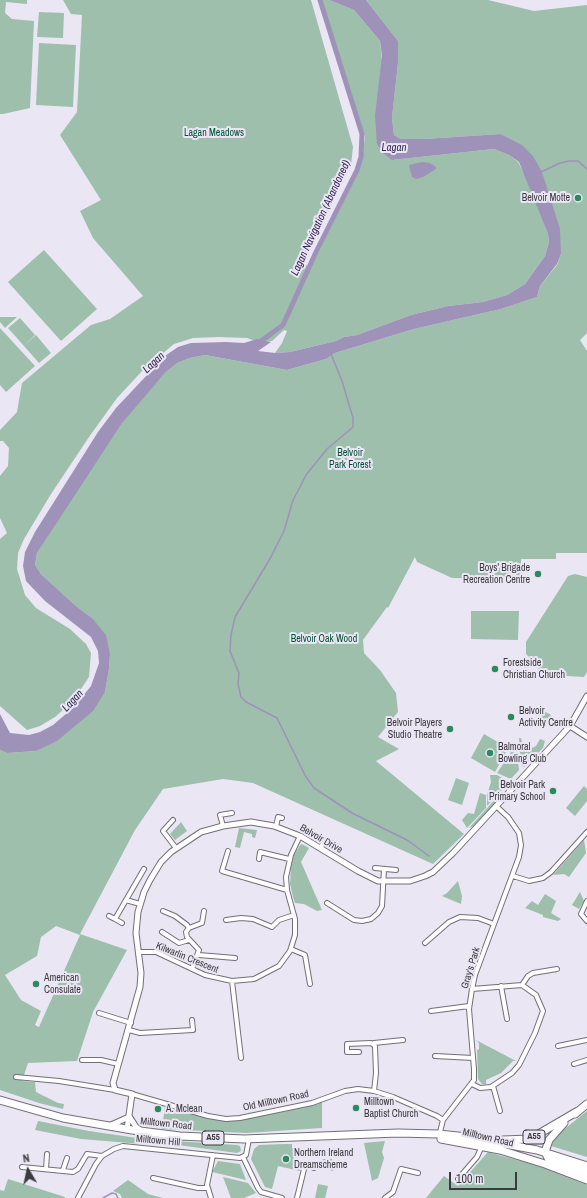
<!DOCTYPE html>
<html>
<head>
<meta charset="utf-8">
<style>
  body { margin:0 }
  #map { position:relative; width:587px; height:1198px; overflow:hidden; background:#eae6f4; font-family:"Archivo Narrow",sans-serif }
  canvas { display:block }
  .north { position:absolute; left:8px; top:1150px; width:40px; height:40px; -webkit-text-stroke:3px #eae6f4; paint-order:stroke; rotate:351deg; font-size:11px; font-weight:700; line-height:16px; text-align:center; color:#3b3a3f }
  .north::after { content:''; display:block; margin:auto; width:14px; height:18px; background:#3b3a3f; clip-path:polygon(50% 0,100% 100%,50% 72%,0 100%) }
  .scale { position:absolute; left:449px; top:1172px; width:68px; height:18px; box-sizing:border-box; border:2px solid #3b3a3f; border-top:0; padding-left:5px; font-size:12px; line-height:14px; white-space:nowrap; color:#3b3a3f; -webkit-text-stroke:3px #eae6f4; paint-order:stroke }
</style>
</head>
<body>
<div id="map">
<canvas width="587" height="1198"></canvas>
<div class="north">N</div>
<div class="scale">100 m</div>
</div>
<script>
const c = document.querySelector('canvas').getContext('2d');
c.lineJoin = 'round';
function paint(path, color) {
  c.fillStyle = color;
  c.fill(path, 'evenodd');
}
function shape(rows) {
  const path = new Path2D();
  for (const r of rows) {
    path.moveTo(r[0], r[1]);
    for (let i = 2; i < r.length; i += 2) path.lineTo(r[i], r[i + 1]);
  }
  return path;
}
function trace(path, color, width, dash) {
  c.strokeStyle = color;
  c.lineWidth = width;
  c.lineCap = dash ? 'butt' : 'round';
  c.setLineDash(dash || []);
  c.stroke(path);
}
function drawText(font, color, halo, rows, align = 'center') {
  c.font = font + ' "Archivo Narrow",sans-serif';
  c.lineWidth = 4;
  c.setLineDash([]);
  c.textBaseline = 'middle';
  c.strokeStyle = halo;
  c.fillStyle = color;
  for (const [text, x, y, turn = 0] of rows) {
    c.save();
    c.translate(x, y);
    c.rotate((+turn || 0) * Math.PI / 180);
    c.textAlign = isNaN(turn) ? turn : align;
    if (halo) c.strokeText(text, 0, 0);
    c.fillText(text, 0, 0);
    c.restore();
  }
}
const green = shape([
  [0,0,27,0,27,4,6,2,5,13,12,19,34,21,30,108,3,114,0,114],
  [63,0,311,0,353,147,351,165,303,263,311,268,362,161,365,137,321,0,329,0,354,10,380,41,392,160,494,149,509,155,518,162,526,177,548,234,549,242,545,256,525,284,507,295,483,302,448,306,411,315,357,335,344,337,336,341,290,352,275,353,282,343,287,331,284,330,272,341,258,342,247,338,219,337,193,338,174,344,143,370,117,398,89,437,51,494,24,539,18,553,17,569,25,595,36,608,70,629,86,644,91,653,89,677,73,701,55,717,40,726,27,730,0,706,0,539,7,533,0,518,0,476,8,466,9,448,3,441,0,441,0,430,17,412,22,383,91,325,110,319,143,296,93,238,80,211,101,200,60,135,77,112,82,15,71,14],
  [366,0,488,0,534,11,587,5,587,333,580,340,587,351,587,553,556,553,556,559,521,559,521,578,518,579,452,578,417,562,415,557,388,608,387,607,363,640,364,653,380,670,396,693,398,712,378,737,399,749,376,761,464,834,433,864,253,783,223,779,163,789,135,830,80,934,127,950,93,1012,77,1061,28,1063,22,1081,35,1082,36,1092,58,1103,64,1104,63,1109,39,1103,0,1090,0,750,7,753,36,751,105,692,109,669,110,654,92,618,76,606,41,574,35,565,37,553,76,491,127,415,165,373,177,363,190,358,205,355,287,370,326,359,335,353,414,329,501,309,537,297,540,286,557,265,561,254,542,172,500,134,424,139,401,139,394,135,392,118,398,63,398,41],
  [56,926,80,935,39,1027,35,1025,41,1011,21,1000,5,975,37,956,41,937],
  [39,12,64,13,63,38,37,37],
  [39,43,76,45,73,107,36,105],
  [44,250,97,309,61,341,8,282],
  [0,317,17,317,5,328,0,322],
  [20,318,35,335,24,346,8,328],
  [0,328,35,366,6,392,0,385],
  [36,335,51,353,39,363,24,346],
  [575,574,587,577,587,672,584,677,550,675,534,666,533,661,526,654,526,642,568,576],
  [471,611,519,611,518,640,471,639],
  [540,709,551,715,549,721,538,716],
  [484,734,508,748,495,772,471,758],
  [519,738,521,738,522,742,530,749,536,746,540,739,545,741,543,748,524,767,521,765],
  [516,745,519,770,511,779,497,773],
  [490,775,497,775,509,782,487,806,487,795,491,782],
  [456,778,469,783,462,805,448,800],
  [584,786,587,789,587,801,575,816,566,808],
  [480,793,486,795,486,808,467,828,462,820,468,813,474,814],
  [499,795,501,796,490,809,474,826,469,828],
  [181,822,187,831,175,840,170,834],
  [239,828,257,830,255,838,252,837,252,834,244,832,240,848,235,847],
  [584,840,586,853,569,877,564,874,553,875],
  [302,844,309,848,301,862,322,910,317,911,304,904,295,903,293,897,290,884,291,867,294,855,300,845],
  [458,881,462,896,461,904,442,896,447,893],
  [580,892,584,901,579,909,572,905],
  [545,894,556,901,551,913,561,919,558,921,543,917,543,915,525,908,532,901,538,905],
  [476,1040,516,1061,513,1061,501,1073,486,1080,486,1084,482,1084,478,1079,477,1050,479,1049,479,1043],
  [322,1102,322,1128,246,1133,162,1129,165,1106,216,1120,234,1121,288,1111],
  [587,1111,587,1157,551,1146,557,1135],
  [38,1121,89,1131,144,1139,237,1145,240,1146,241,1151,237,1153,178,1145,142,1144,81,1139,35,1130],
  [385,1141,382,1152,384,1158,378,1178,372,1181,364,1143],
  [285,1144,292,1144,292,1148,295,1148,296,1162,302,1163,300,1171,278,1166,272,1189,265,1187,251,1159,254,1149,259,1145],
  [488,1152,538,1166,587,1185,587,1198,426,1198,444,1176,458,1186],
  [323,1159,332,1159,333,1171,320,1167],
  [218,1161,240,1164,246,1180,212,1172],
  [223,1177,248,1183,256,1193,244,1198,231,1198],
  [8,1179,65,1197,65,1198,0,1198,0,1190,4,1191],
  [128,1180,148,1194,163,1198,122,1198,120,1194,113,1191],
  [318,1184,328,1186,325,1198,315,1198]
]);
const water = shape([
  [329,0,366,0,398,41,398,63,392,118,394,135,401,139,424,139,500,134,522,145,533,156,542,172,560,229,561,254,557,264,540,286,537,297,501,309,414,329,335,353,326,359,287,370,205,355,190,358,177,363,165,373,122,423,37,553,35,565,41,574,76,606,92,618,106,635,110,654,109,669,105,692,93,711,57,741,36,751,7,753,0,750,0,714,10,733,29,735,40,732,53,725,73,708,91,686,99,663,98,651,91,637,45,601,26,581,23,566,25,552,35,532,98,432,116,408,165,356,178,347,191,343,226,342,244,343,257,339,271,342,258,351,275,353,290,352,336,341,344,337,357,335,411,315,448,306,483,302,507,295,525,284,545,256,549,242,548,234,519,162,509,155,494,149,392,160,383,153,377,144,375,116,382,56,380,41,354,10],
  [422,162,430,163,436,167,436,169,423,177,416,179,412,177,409,165]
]);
const stream = shape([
  [541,172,560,163,569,161,578,161,587,169],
  [331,354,342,381,353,418,353,427,327,449,306,475,300,487,293,500,284,531,271,557,235,617,231,635,230,651,239,673,238,684,241,697,246,702,277,718,306,777,314,788,352,813,407,840,429,856],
  [103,1198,112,1193,116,1194,118,1198]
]);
const canal = shape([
  [257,344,283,325,316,252,357,170,361,157,362,134,320,0]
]);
const minor = shape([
  [173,820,163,831,176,848],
  [223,826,220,815,232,813],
  [276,827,278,817,282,818],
  [320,848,326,840,338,847],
  [228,851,222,871,287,890],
  [259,859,260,852,289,859],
  [375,868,396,870],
  [513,876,529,881,543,878,551,872,587,832],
  [587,901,581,914,587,921],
  [327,903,354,920,362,921,371,919,378,913,382,906,384,869],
  [140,904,126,900,144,869],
  [163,911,175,916,187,925,189,928],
  [109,916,115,919],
  [226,920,241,918,253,919,272,927,279,920,294,915],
  [122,923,115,919,126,900],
  [162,932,179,943,189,940],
  [425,943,449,922,460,917,478,918,494,924],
  [291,949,305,955,310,984],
  [139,952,156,952,205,975,232,981,254,979,279,966,290,951,295,935,295,919,287,890,286,877,291,855,300,836],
  [199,955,235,958],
  [192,969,199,950,187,937,186,932,189,928,202,923,204,911],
  [232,981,241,1058],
  [522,985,528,976,533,973,557,969],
  [501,986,507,1019],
  [431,1011,469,1006],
  [99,1013,131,1023],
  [129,1030,140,1033,193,1030,192,1020],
  [374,1043,403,1040],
  [558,1046,587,1040],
  [359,1052,347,1052,347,1044,371,1043,375,1046,376,1073,374,1091],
  [435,1056,473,1058],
  [82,1060,101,1060,118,1064],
  [574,1064,587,1060],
  [16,1077,59,1081,115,1090],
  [472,1084,480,1088,491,1087,512,1073,519,1065,535,1033,543,1011,536,995,522,985,472,989],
  [493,1086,500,1111],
  [132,1094,208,1116,226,1119,240,1118,312,1103,345,1091,358,1089,374,1091,393,1097,437,1116,443,1120],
  [439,1136,443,1120,474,1080,474,1069,469,1009,472,989,475,975,519,857,521,845,519,833,508,817,496,806],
  [243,1157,258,1188,261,1192,282,1198],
  [22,1167,73,1172,78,1169,87,1154,102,1156],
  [46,1169,47,1154],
  [63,1170,67,1158],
  [153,1178,198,1188,207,1188],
  [458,1179,477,1157,482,1146],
  [78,1198,96,1164,102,1156,114,1149,123,1146,240,1158,246,1155,249,1139],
  [211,1198,207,1185,213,1155],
  [297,1198,305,1165,314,1168],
  [385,1198,393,1192,401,1169,418,1173]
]);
const tertiary = shape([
  [570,726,587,737],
  [129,1116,136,1127,142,1131],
  [111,1125,129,1117],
  [127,1129,132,1094,115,1090,113,1083,140,987,141,973,136,933,138,912,144,892,150,880,161,862,171,852,201,832,223,826,251,822,274,826,300,836,358,871,378,881,410,881,425,876,433,872,453,853,570,726,587,696]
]);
const trunk = shape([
  [0,1100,63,1118,132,1130,180,1136,244,1139,398,1133,439,1134,467,1137,537,1150,587,1166],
  [575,1114,587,1104],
  [441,1139,500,1150,545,1164,587,1180],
  [503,1140,530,1139,578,1111],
  [545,1152,549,1140,564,1123],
  [545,1152,548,1158,587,1173]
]);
const markers = [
  [578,198,4,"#2c895f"],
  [538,574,4,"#2c895f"],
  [495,669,4,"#2c895f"],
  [511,717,4,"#2c895f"],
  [450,729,4,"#2c895f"],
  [490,753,4,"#2c895f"],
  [553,791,4,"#2c895f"],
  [36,984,4,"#2c895f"],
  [356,1108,4,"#2c895f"],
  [158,1109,4,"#2c895f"],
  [286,1159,4,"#2c895f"]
];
const shields = [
  [534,1137,22],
  [213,1138,22]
];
const shieldNames = [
  ["A55",534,1137],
  ["A55",213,1138]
];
const parkNames = [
  ["Lagan Meadows",214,133],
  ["Belvoir",350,453],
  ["Park Forest",350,465],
  ["Belvoir Oak Wood",324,639]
];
const poiNames = [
  ["Belvoir Motte",570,198,"right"],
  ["Boys' Brigade",530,568,"right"],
  ["Recreation Centre",530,580,"right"],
  ["Forestside",503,663],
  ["Christian Church",503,675],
  ["Belvoir",519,711],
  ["Activity Centre",519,723],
  ["Belvoir Players",442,723,"right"],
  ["Studio Theatre",442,735,"right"],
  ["Balmoral",498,747],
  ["Bowling Club",498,759],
  ["Belvoir Park",545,785,"right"],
  ["Primary School",545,797,"right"],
  ["American",44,978],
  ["Consulate",44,990],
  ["Milltown",364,1102],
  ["Baptist Church",364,1114],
  ["A. Mclean",166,1109],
  ["Northern Ireland",294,1153],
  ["Dreamscheme",294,1165]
];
const streetNames = [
  ["Belvoir Drive",321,839,30],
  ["Kilwarlin Crescent",187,958,22],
  ["Gray's Park",471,968,-73],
  ["Old Milltown Road",276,1101,-12],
  ["Milltown Road",166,1124,6],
  ["Milltown Road",488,1138,13],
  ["Milltown Hill",158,1141,5]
];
const waterNames = [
  ["Lagan",394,148],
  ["Lagan Navigation (Abandoned)",321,218,-65],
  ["Lagan",154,363,-43],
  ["Lagan",73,701,-47]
];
paint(green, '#9dbfac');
paint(water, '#9e92b8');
trace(stream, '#9e92b8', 1.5);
trace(canal, '#9e92b8', 5);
trace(minor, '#726e7b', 6);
trace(tertiary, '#726e7b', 7);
trace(trunk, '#726e7b', 9);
trace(minor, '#fff', 4);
trace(tertiary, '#fff', 5);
trace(trunk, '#fff', 7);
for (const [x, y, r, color] of markers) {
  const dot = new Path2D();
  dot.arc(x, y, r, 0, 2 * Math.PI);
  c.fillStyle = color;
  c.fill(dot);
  trace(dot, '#eae6f4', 1.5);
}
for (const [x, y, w] of shields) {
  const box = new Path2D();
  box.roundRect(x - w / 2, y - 7, w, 14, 3);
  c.fillStyle = '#eae6f4';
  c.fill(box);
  trace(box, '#3b3a3f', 1);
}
drawText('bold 9px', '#3b3a3f', null, shieldNames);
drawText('10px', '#015134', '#eae6f4', parkNames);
drawText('10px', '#3b3a3f', '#eae6f4', poiNames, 'left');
drawText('10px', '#3b3a3f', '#eae6f4', streetNames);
drawText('italic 11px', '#382557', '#eae6f4', waterNames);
</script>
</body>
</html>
